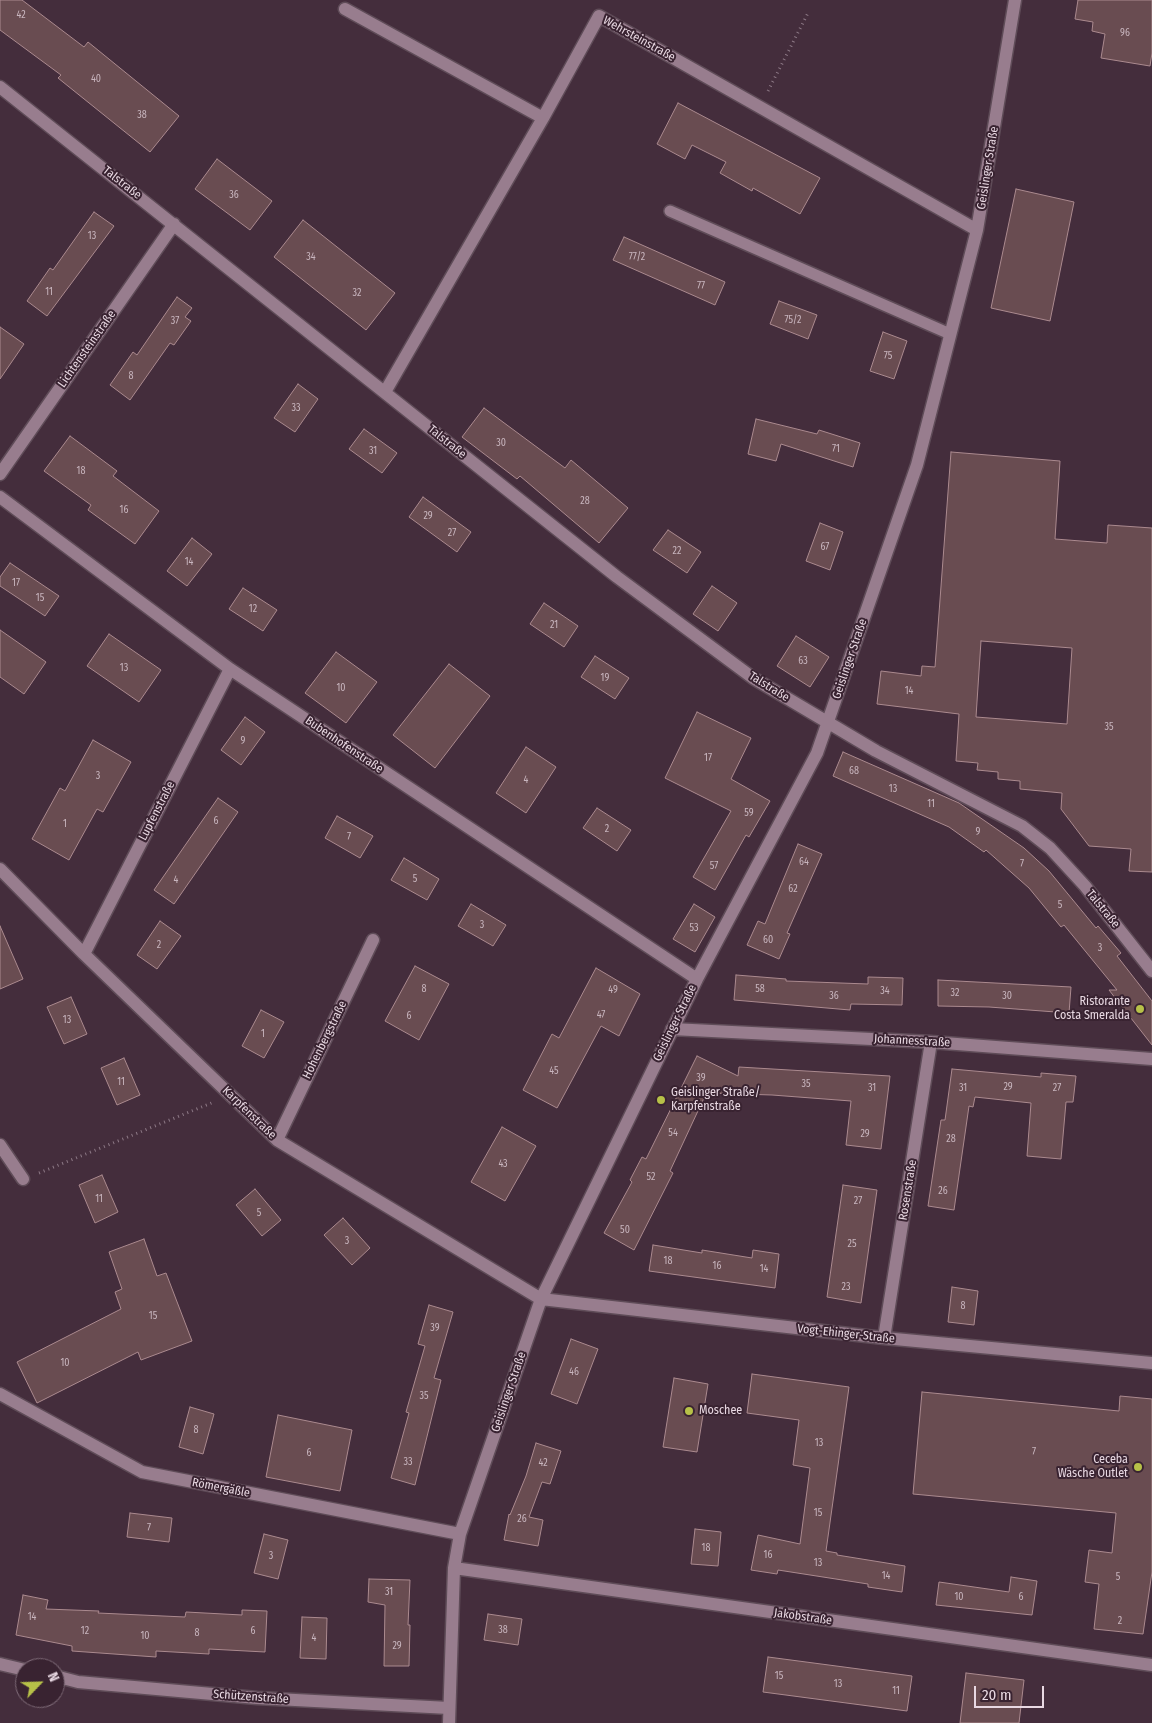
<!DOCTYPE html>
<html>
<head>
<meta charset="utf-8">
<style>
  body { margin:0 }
  #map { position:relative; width:1152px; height:1723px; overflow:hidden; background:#442d3c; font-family:"Fira Sans Condensed",sans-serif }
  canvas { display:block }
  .north { position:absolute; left:15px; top:1658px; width:50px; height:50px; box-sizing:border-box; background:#392331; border:1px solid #7f6b78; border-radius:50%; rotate:66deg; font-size:14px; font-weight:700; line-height:20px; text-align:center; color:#e8d8e2 }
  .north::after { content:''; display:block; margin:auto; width:18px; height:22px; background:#b7c148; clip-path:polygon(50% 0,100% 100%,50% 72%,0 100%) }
  .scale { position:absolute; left:974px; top:1686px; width:70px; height:22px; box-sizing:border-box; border:2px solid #e8d8e2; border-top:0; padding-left:6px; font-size:15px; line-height:18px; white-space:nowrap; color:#e8d8e2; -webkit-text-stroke:4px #392331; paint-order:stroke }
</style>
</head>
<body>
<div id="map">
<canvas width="1152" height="1723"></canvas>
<div class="north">N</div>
<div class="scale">20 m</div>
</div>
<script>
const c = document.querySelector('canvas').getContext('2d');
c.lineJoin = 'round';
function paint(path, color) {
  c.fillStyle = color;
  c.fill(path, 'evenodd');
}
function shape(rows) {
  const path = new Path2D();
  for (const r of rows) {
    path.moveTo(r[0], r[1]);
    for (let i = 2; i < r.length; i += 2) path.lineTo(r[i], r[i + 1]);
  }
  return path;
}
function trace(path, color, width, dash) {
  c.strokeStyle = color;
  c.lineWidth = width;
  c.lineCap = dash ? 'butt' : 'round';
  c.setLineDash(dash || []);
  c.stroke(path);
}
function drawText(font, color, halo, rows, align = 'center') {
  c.font = font + ' "Fira Sans Condensed",sans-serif';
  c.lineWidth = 4;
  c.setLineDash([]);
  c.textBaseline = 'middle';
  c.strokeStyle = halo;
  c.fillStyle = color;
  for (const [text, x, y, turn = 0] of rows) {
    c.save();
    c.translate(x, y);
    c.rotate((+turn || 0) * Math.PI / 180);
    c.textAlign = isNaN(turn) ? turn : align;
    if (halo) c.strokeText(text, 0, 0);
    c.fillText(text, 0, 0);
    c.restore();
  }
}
const building = shape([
  [0,0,22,0,84,47,88,42,179,116,150,152,58,78,61,75,0,30,0,0],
  [1078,0,1152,0,1152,53,1150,66,1101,58,1105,34,1092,31,1093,22,1075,19,1078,0],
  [678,103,820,178,800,214,753,188,752,191,720,173,726,162,692,145,685,159,657,144,678,103],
  [217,159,272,201,250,230,195,189,217,159],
  [1016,189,1074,202,1050,321,991,308,1016,189],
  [94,212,114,226,47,316,27,301,50,268,53,270,94,212],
  [303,220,395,293,366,330,274,257,303,220],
  [624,237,725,282,715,305,613,260,624,237],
  [177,297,192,308,185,317,191,321,174,345,170,343,130,400,110,385,133,352,137,355,177,297],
  [779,301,817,315,808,339,770,324,779,301],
  [0,327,24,344,0,379,0,327],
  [883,332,907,341,894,379,870,371,883,332],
  [298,384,318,399,295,432,274,418,298,384],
  [484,408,565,468,571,460,628,508,599,543,520,476,517,479,462,437,484,408],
  [756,419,817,434,819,430,860,443,853,467,781,444,776,461,748,454,756,419],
  [364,429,397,453,382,473,349,449,364,429],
  [70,436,117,471,113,476,159,511,135,544,88,510,91,505,44,471,70,436],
  [951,452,1060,461,1055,539,1107,543,1108,525,1152,528,1152,872,1129,871,1131,849,1089,846,1061,809,1062,793,1020,789,1020,781,998,779,998,772,977,770,978,763,956,761,959,714,877,704,881,671,921,676,922,666,935,667,951,452],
  [981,641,1072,648,1067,724,976,717,981,641],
  [423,497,471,532,457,552,409,517,423,497],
  [820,523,843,532,830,570,806,561,820,523],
  [668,530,701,552,687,573,653,550,668,530],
  [192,538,212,554,187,586,167,571,192,538],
  [10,563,59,596,45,616,0,586,0,577,10,563],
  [712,586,737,603,718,631,693,614,712,586],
  [243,588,277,610,263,631,229,609,243,588],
  [544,603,578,626,564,647,530,624,544,603],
  [0,630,46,662,24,694,0,677,0,630],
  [109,634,161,670,139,702,87,666,109,634],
  [796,636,829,657,810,687,777,666,796,636],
  [336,652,377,682,346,723,305,693,336,652],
  [595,656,629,678,615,699,581,677,595,656],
  [449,664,490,696,435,768,393,735,449,664],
  [697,712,751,738,731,779,770,801,749,837,746,835,715,890,693,877,731,811,665,778,697,712],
  [245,717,265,732,241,765,221,750,245,717],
  [93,740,131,762,103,812,97,809,69,860,32,839,60,788,65,791,93,740],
  [526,747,556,767,526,813,496,793,526,747],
  [843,752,959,803,1024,848,1049,871,1096,928,1098,926,1121,953,1117,956,1152,1001,1152,1045,1109,990,1117,990,1064,925,1061,927,1029,888,986,850,984,852,949,827,833,776,843,752],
  [218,798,238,812,174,904,154,890,218,798],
  [597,808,631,830,617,851,583,828,597,808],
  [337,816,373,836,360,858,325,838,337,816],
  [798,844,822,854,787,933,790,934,779,959,747,945,758,921,765,924,798,844],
  [404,858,439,879,427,900,391,880,404,858],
  [471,904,506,925,493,946,458,926,471,904],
  [694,904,715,917,695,952,673,939,694,904],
  [160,921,181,936,157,969,137,955,160,921],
  [0,926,23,979,0,989,0,926],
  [415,966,449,984,419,1040,385,1021,415,966],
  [596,968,640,994,619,1036,601,1026,557,1108,523,1090,552,1034,559,1038,596,968],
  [736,975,786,979,786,981,868,984,868,977,903,978,902,1005,851,1004,850,1010,734,1000,736,975],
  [938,980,1071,987,1069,1013,989,1007,938,1006,938,980],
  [71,997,87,1034,64,1044,47,1007,71,997],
  [261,1010,284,1022,264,1058,242,1046,261,1010],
  [697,1056,738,1076,739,1067,890,1076,881,1149,846,1145,851,1101,772,1095,709,1093,706,1099,704,1098,670,1171,673,1173,634,1250,604,1233,632,1182,630,1180,642,1157,646,1159,697,1056],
  [124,1058,140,1095,117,1105,101,1068,124,1058],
  [952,1069,1041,1077,1041,1073,1076,1076,1073,1102,1066,1102,1061,1159,1027,1156,1031,1103,975,1097,973,1107,969,1106,954,1210,928,1206,941,1120,945,1120,952,1069],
  [502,1127,536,1146,505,1201,471,1182,502,1127],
  [102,1175,118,1212,95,1223,79,1185,102,1175],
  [843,1185,877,1190,861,1303,827,1297,843,1185],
  [255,1189,281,1220,262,1236,236,1205,255,1189],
  [343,1218,370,1248,352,1265,324,1235,343,1218],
  [144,1239,157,1276,166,1273,192,1341,141,1360,138,1352,37,1403,17,1362,121,1309,115,1292,122,1289,109,1252,144,1239],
  [653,1245,702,1253,702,1250,752,1258,753,1250,779,1254,775,1288,649,1271,653,1245],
  [952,1287,978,1291,974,1325,948,1322,952,1287],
  [429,1305,453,1312,434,1378,441,1380,415,1485,391,1478,409,1413,406,1412,425,1346,418,1344,429,1305],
  [571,1339,598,1349,577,1404,551,1394,571,1339],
  [752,1374,849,1387,826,1551,837,1553,837,1555,905,1566,902,1592,868,1587,868,1584,778,1570,777,1574,751,1570,758,1535,800,1544,810,1468,793,1465,799,1420,747,1413,752,1374],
  [674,1378,708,1384,697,1452,663,1447,674,1378],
  [922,1392,1119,1411,1120,1396,1152,1399,1152,1572,1143,1634,1094,1629,1099,1584,1085,1582,1089,1550,1112,1553,1116,1513,913,1494,922,1392],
  [190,1407,214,1414,203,1454,179,1447,190,1407],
  [278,1415,352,1430,340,1491,266,1477,278,1415],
  [536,1443,561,1451,550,1484,542,1482,529,1517,543,1520,538,1546,504,1540,509,1514,510,1515,526,1476,536,1443],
  [130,1513,172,1518,169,1542,127,1537,130,1513],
  [695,1529,721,1532,718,1566,691,1564,695,1529],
  [264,1534,288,1540,278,1579,254,1573,264,1534],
  [1011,1577,1037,1581,1032,1615,936,1605,939,1582,1009,1592,1011,1577],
  [369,1579,410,1580,408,1625,410,1625,409,1666,384,1666,385,1605,368,1602,369,1579],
  [23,1595,48,1600,46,1609,99,1611,98,1613,185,1617,186,1612,242,1615,242,1610,267,1611,265,1652,209,1649,209,1654,156,1651,156,1657,72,1651,72,1646,16,1635,23,1595],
  [488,1614,522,1619,518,1645,484,1640,488,1614],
  [302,1617,327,1618,326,1659,300,1658,302,1617],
  [768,1657,912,1676,907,1711,763,1692,768,1657],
  [966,1673,1024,1680,1019,1723,960,1723,966,1673]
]);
const path = shape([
  [768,91,808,13],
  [39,1173,214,1102]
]);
const service = shape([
  [670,211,950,334]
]);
const minor = shape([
  [345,9,543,118,599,16,977,230],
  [0,87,617,577,753,678,876,751,1022,826,1050,848,1085,886,1152,971],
  [385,392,543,118],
  [0,474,174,224],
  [0,497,230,669,697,979],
  [0,869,84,954,277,1140,541,1299,884,1338,1152,1363],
  [84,954,230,669],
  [672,1029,931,1042,1152,1059],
  [277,1140,373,940],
  [0,1145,23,1179],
  [884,1338,931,1042],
  [0,1394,142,1472,460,1534],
  [454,1568,1152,1665],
  [0,1664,25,1670],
  [55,1676,78,1682,257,1698,449,1708],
  [449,1723,454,1568,460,1534,541,1299,697,979,817,753,917,465,977,230,1015,0]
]);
const markers = [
  [1140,1009,5,"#b7c148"],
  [661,1100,5,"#b7c148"],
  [689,1411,5,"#b7c148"],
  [1138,1467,5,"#b7c148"]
];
const numberNames = [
  ["42",21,15],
  ["96",1125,33],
  ["40",96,79],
  ["38",142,115],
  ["36",234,195],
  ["13",92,236],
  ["34",311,257],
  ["77/2",637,257],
  ["77",701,286],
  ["11",49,292],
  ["32",357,293],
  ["75/2",793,320],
  ["37",175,321],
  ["75",888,356],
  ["8",131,376],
  ["33",296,408],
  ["30",501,443],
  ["71",836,449],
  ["31",373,451],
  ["18",81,471],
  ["28",585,501],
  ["16",124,510],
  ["29",428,516],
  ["27",452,533],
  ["67",825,547],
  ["22",677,551],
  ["14",189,562],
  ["17",16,583],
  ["15",40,598],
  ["12",253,609],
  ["21",554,625],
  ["63",803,661],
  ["13",124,668],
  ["19",605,678],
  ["10",341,688],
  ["14",909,691],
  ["35",1109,727],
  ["9",243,741],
  ["17",708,758],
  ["68",854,771],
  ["3",98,776],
  ["4",526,780],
  ["13",893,789],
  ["11",931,804],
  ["59",749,813],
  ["6",216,821],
  ["1",65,824],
  ["2",607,829],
  ["9",978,832],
  ["7",349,837],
  ["64",804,862],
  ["7",1022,864],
  ["57",714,866],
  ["5",415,879],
  ["4",176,880],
  ["62",793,889],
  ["5",1060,905],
  ["3",482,925],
  ["53",694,928],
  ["60",768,940],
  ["2",159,945],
  ["3",1100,948],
  ["8",424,989],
  ["58",760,989],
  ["49",613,990],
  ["34",885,991],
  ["32",955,993],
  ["36",834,996],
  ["30",1007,996],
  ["47",601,1015],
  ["6",409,1016],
  ["13",67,1020],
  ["1",263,1034],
  ["45",554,1071],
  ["39",701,1078],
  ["11",121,1082],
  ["35",806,1084],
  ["29",1008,1087],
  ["31",872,1088],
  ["31",963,1088],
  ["27",1057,1088],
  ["54",673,1133],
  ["29",865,1134],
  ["28",951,1139],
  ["43",503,1164],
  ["52",651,1177],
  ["26",943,1191],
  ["11",99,1199],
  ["27",858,1201],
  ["5",259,1213],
  ["50",625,1230],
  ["3",347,1241],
  ["25",852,1244],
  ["18",668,1261],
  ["16",717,1266],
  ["14",764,1269],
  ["23",846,1287],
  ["8",963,1306],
  ["15",153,1316],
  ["39",435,1328],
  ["10",65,1363],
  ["46",574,1372],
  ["35",424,1396],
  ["8",196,1430],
  ["13",819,1443],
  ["7",1034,1452],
  ["6",309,1453],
  ["33",408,1462],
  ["42",543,1463],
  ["15",818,1513],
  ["26",522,1519],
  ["7",149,1528],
  ["18",706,1548],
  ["16",768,1555],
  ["3",271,1556],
  ["13",818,1563],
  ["14",886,1576],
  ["5",1118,1577],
  ["31",389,1592],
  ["10",959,1597],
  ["6",1021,1597],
  ["14",32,1617],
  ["2",1120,1621],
  ["38",503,1630],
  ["12",85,1631],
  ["6",253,1631],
  ["8",197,1633],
  ["10",145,1636],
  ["4",314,1638],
  ["29",397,1646],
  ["15",779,1676],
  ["13",838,1684],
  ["11",896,1691]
];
const streetNames = [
  ["Wehrsteinstraße",639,39,29],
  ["Geislinger Straße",988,168,-81],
  ["Talstraße",122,183,38],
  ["Lichtensteinstraße",87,349,-55],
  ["Talstraße",447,442,39],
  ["Geislinger Straße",850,659,-71],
  ["Talstraße",769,687,32],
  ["Bubenhofenstraße",344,745,34],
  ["Lupfenstraße",157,811,-63],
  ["Talstraße",1103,909,51],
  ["Geislinger Straße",675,1023,-64],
  ["Hohenbergstraße",325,1040,-64],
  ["Johannesstraße",912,1041,3],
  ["Karpfenstraße",249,1113,44],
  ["Rosenstraße",908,1190,-81],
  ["Vogt-Ehinger-Straße",846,1334,6],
  ["Geislinger Straße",509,1392,-71],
  ["Römergäßle",221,1488,11],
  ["Jakobstraße",803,1617,8],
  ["Schützenstraße",251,1697,4]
];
const poiNames = [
  ["Ristorante",1130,1002],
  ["Costa Smeralda",1130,1016],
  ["Geislinger Straße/",671,1093,"left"],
  ["Karpfenstraße",671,1107,"left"],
  ["Moschee",699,1411,"left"],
  ["Ceceba",1128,1460],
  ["Wäsche Outlet",1128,1474]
];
paint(building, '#694c51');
trace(building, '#ab8a8f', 1);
trace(service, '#5f4c58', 14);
trace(minor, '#5f4c58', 15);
trace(path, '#8d7986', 3, [1, 4]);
trace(service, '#987d8e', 11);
trace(minor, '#987d8e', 12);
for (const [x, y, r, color] of markers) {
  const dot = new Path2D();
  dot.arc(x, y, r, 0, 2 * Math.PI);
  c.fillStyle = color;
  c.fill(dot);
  trace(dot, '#392331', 2);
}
drawText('10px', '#c8b5be', null, numberNames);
drawText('12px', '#e8d8e2', '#392331', streetNames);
drawText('12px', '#e8d8e2', '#392331', poiNames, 'right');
</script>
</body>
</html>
